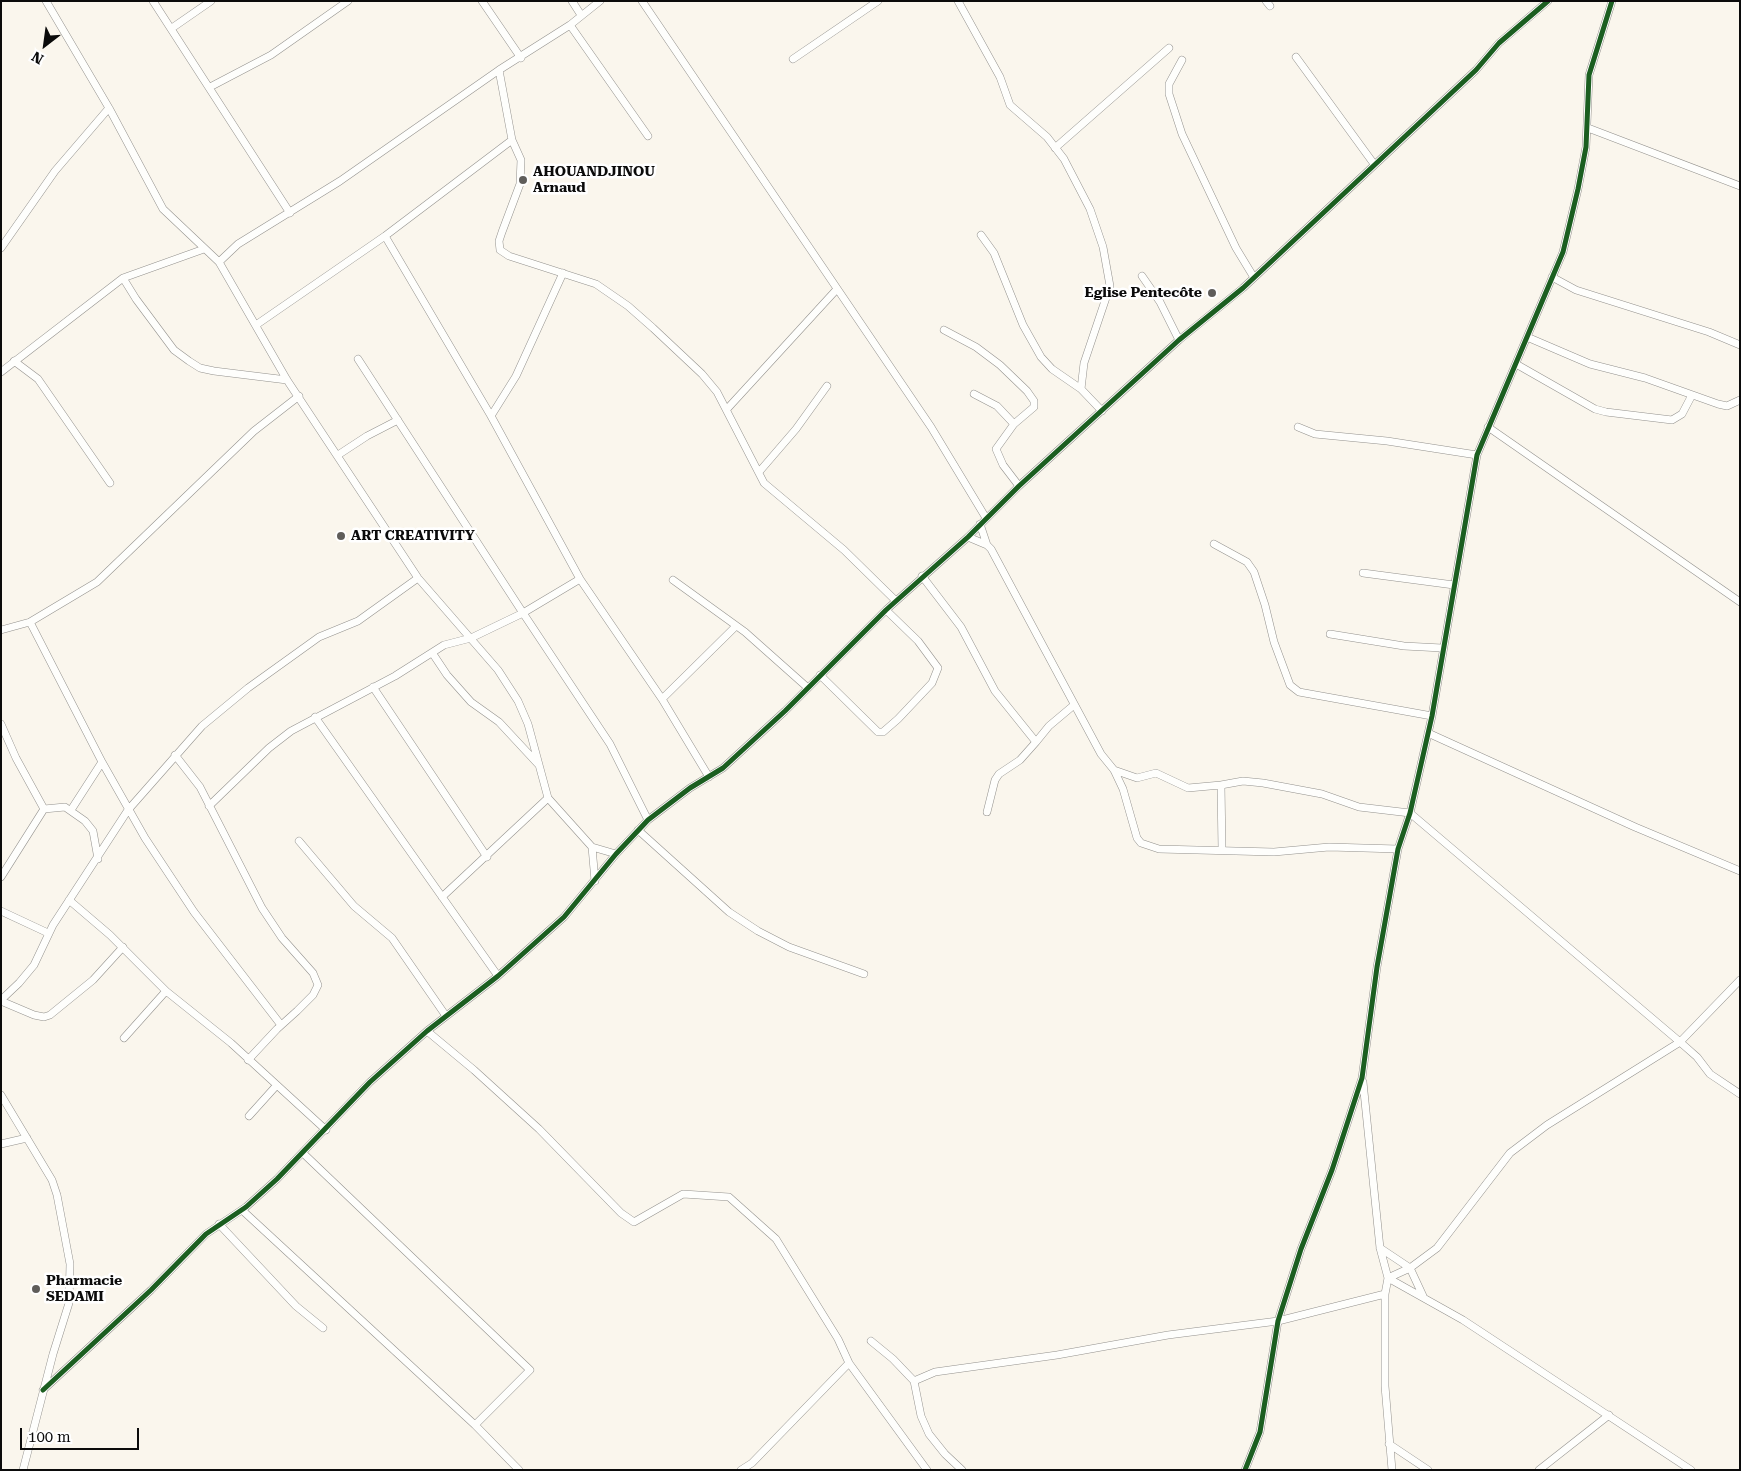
<!DOCTYPE html>
<html>
<head>
<meta charset="utf-8">
<style>
  body { margin:0 }
  #map { position:relative; width:1741px; height:1471px; overflow:hidden; background:#faf6ed; font-family:"Roboto Serif",serif }
  canvas { display:block }
  .frame { position:absolute; inset:0; border:2px solid #0b0b0b; pointer-events:none }
  .north { position:absolute; left:20px; top:20px; width:50px; height:50px; -webkit-text-stroke:4px #fff; paint-order:stroke; rotate:210deg; font-size:14px; font-weight:700; line-height:20px; text-align:center; color:#0b0b0b }
  .north::after { content:''; display:block; margin:auto; width:18px; height:22px; background:#0b0b0b; clip-path:polygon(50% 0,100% 100%,50% 72%,0 100%) }
  .scale { position:absolute; left:20px; top:1428px; width:119px; height:22px; box-sizing:border-box; border:2px solid #0b0b0b; border-top:0; padding-left:6px; font-size:15px; line-height:18px; white-space:nowrap; color:#0b0b0b; -webkit-text-stroke:4px #fff; paint-order:stroke }
</style>
</head>
<body>
<div id="map">
<canvas width="1741" height="1471"></canvas>
<div class="frame"></div>
<div class="north">N</div>
<div class="scale">100 m</div>
</div>
<script>
const c = document.querySelector('canvas').getContext('2d');
c.lineJoin = 'round';
function shape(rows) {
  const path = new Path2D();
  for (const r of rows) {
    path.moveTo(r[0], r[1]);
    for (let i = 2; i < r.length; i += 2) path.lineTo(r[i], r[i + 1]);
  }
  return path;
}
function trace(path, color, width, dash) {
  c.strokeStyle = color;
  c.lineWidth = width;
  c.lineCap = dash ? 'butt' : 'round';
  c.setLineDash(dash || []);
  c.stroke(path);
}
function drawText(font, color, halo, rows, align = 'center') {
  c.font = font + ' "Roboto Serif",serif';
  c.lineWidth = 5;
  c.setLineDash([]);
  c.textBaseline = 'middle';
  c.strokeStyle = halo;
  c.fillStyle = color;
  for (const [text, x, y, turn = 0] of rows) {
    c.save();
    c.translate(x, y);
    c.rotate((+turn || 0) * Math.PI / 180);
    c.textAlign = isNaN(turn) ? turn : align;
    if (halo) c.strokeText(text, 0, 0);
    c.fillText(text, 0, 0);
    c.restore();
  }
}
const minor = shape([
  [46,1,109,108,163,209,219,262,287,380,418,578,498,670,518,701,528,724,548,798,592,847,616,854],
  [153,1,290,213],
  [482,1,521,58],
  [572,1,581,15],
  [600,1,570,25,499,70,512,140,521,160,520,184,502,232,499,241,500,250,509,256,596,284,628,306,653,328,702,374,717,392,764,483,844,550,896,601],
  [642,1,931,427,986,518],
  [958,1,1000,77,1010,105,1047,137,1064,159,1090,209,1103,247,1110,286,1084,363,1081,389],
  [1266,1,1270,6],
  [570,25,648,136],
  [172,28,211,1],
  [1296,57,1374,164],
  [793,59,878,1],
  [1182,60,1169,84,1169,94,1182,134,1236,248,1253,276],
  [210,87,271,55,348,1],
  [1588,128,1740,186],
  [1055,148,1169,48],
  [981,235,994,253,1023,325,1041,357,1052,369,1081,389,1102,411],
  [385,236,491,416,580,579,662,699,709,777],
  [1,248,55,171,109,108],
  [219,262,238,244,340,181,499,70],
  [1142,276,1160,302,1179,340],
  [1552,277,1576,290,1709,332,1740,345],
  [123,278,136,299,174,350,189,361,200,368,214,371,287,380],
  [256,325,385,236,512,140],
  [944,330,976,347,1000,365,1027,391,1034,401,1034,407,1014,424,996,449,1003,465,1019,486],
  [1527,337,1590,364,1645,378,1718,404,1727,406,1740,400],
  [358,359,523,613,580,579],
  [14,361,38,379,110,483],
  [1516,364,1595,409,1606,412,1672,420,1682,414,1692,395],
  [1,372,123,278,204,249],
  [974,394,997,406,1014,424],
  [727,409,837,289],
  [491,416,516,376,563,273],
  [1298,427,1315,434,1387,441,1477,455],
  [1488,427,1740,602],
  [338,455,367,436,398,420],
  [759,472,796,429,827,386],
  [980,524,987,545],
  [968,537,987,545,991,549,1101,754,1114,770,1123,789,1137,838,1141,843,1159,849,1274,852,1329,847,1398,849],
  [1214,544,1247,562,1254,572,1265,605,1274,642,1290,685,1299,692,1432,716],
  [1363,573,1454,585],
  [922,576,961,627,995,691,1036,742,1049,726,1074,705],
  [673,580,745,632,808,688],
  [30,622,102,762,145,838,194,912,281,1025],
  [1,630,30,622,97,582,254,431,299,396],
  [1330,634,1404,646,1442,648],
  [433,654,447,675,471,702,499,722,538,764],
  [820,675,878,732,883,732,898,719,932,683,938,668,918,641,886,610],
  [373,687,487,857],
  [662,699,736,626],
  [315,717,498,976],
  [1,724,16,758,44,809],
  [1428,733,1635,827,1740,871],
  [175,755,200,787,262,908,282,938,313,973,318,985,313,995,297,1011,277,1029,248,1060],
  [1114,770,1137,778,1156,773,1188,788,1221,785,1222,850],
  [1221,785,1243,781,1263,783,1322,794,1359,807,1410,813,1680,1042,1697,1057,1710,1074,1740,1094],
  [209,806,269,748,291,731,395,676,444,645,471,638,523,613,610,744,648,820],
  [44,809,65,807,85,821,93,831,98,859],
  [71,810,102,762],
  [987,812,995,780,999,774,1020,760,1036,742],
  [638,830,729,912,758,931,789,947,864,974],
  [299,841,354,906,392,938,446,1016],
  [592,847,595,881],
  [1,877,44,809],
  [442,897,548,798],
  [69,900,110,935,166,991,231,1043,326,1130],
  [1,911,48,933],
  [1,1000,19,983,34,965,53,925,128,810,202,726,248,688,319,637,358,621,418,578],
  [1,1001,34,1015,44,1017,50,1015,93,980,123,947],
  [427,1031,474,1070,539,1129,621,1213,634,1222,683,1194,729,1197,776,1239,838,1339,849,1363,927,1470],
  [124,1038,166,991],
  [1363,1082,1380,1248,1388,1278,1385,1294,1385,1386,1392,1470],
  [1,1095,52,1180,57,1195,70,1264,69,1303,53,1354,23,1470],
  [249,1116,276,1086],
  [1,1144,27,1138],
  [306,1156,530,1370,475,1425],
  [242,1210,475,1425,519,1470],
  [219,1224,296,1306,323,1328],
  [1380,1248,1410,1268,1423,1296],
  [1388,1278,1410,1268,1437,1248,1510,1153,1547,1125,1680,1042,1740,980],
  [1388,1278,1463,1320,1691,1470],
  [871,1341,893,1359,914,1381,921,1416,929,1434,945,1454,962,1470],
  [914,1381,935,1372,1057,1355,1168,1335,1278,1321,1385,1294],
  [43,1390,151,1290,206,1234,246,1207,277,1179,370,1082,427,1031,498,976,564,917,616,854,648,820,690,788,723,768,785,711,886,610,968,537,1019,486,1179,340,1243,288,1476,70,1499,43,1548,1],
  [1389,1444,1428,1470],
  [741,1470,752,1463,849,1363],
  [1245,1470,1260,1432,1278,1321,1301,1249,1332,1170,1362,1078,1377,967,1398,849,1410,813,1432,716,1477,455,1563,252,1578,189,1586,147,1589,75,1612,1],
  [1539,1470,1609,1415]
]);
const cycleway = shape([
  [43,1390,151,1290,206,1234,246,1207,277,1179,370,1082,427,1031,498,976,564,917,616,854,648,820,690,788,723,768,785,711,886,610,968,537,1019,486,1179,340,1243,288,1476,70,1499,43,1548,1],
  [1245,1470,1260,1432,1278,1321,1301,1249,1332,1170,1362,1078,1377,967,1398,849,1410,813,1432,716,1477,455,1563,252,1578,189,1586,147,1589,75,1612,1]
]);
const markers = [
  [523,180,5,"#5f5d5a"],
  [1212,293,5,"#5f5d5a"],
  [341,536,5,"#5f5d5a"],
  [36,1289,5,"#5f5d5a"]
];
const poiNames = [
  ["AHOUANDJINOU",533,172],
  ["Arnaud",533,188],
  ["Eglise Pentecôte",1202,293,"right"],
  ["ART CREATIVITY",351,536],
  ["Pharmacie",46,1281],
  ["SEDAMI",46,1297]
];
trace(minor, '#93918d', 8);
trace(minor, '#fefefc', 7);
trace(cycleway, '#1b5e20', 5);
for (const [x, y, r, color] of markers) {
  const dot = new Path2D();
  dot.arc(x, y, r, 0, 2 * Math.PI);
  c.fillStyle = color;
  c.fill(dot);
  trace(dot, '#fff', 2);
}
drawText('bold 14px', '#0b0b0b', '#fff', poiNames, 'left');
</script>
</body>
</html>
